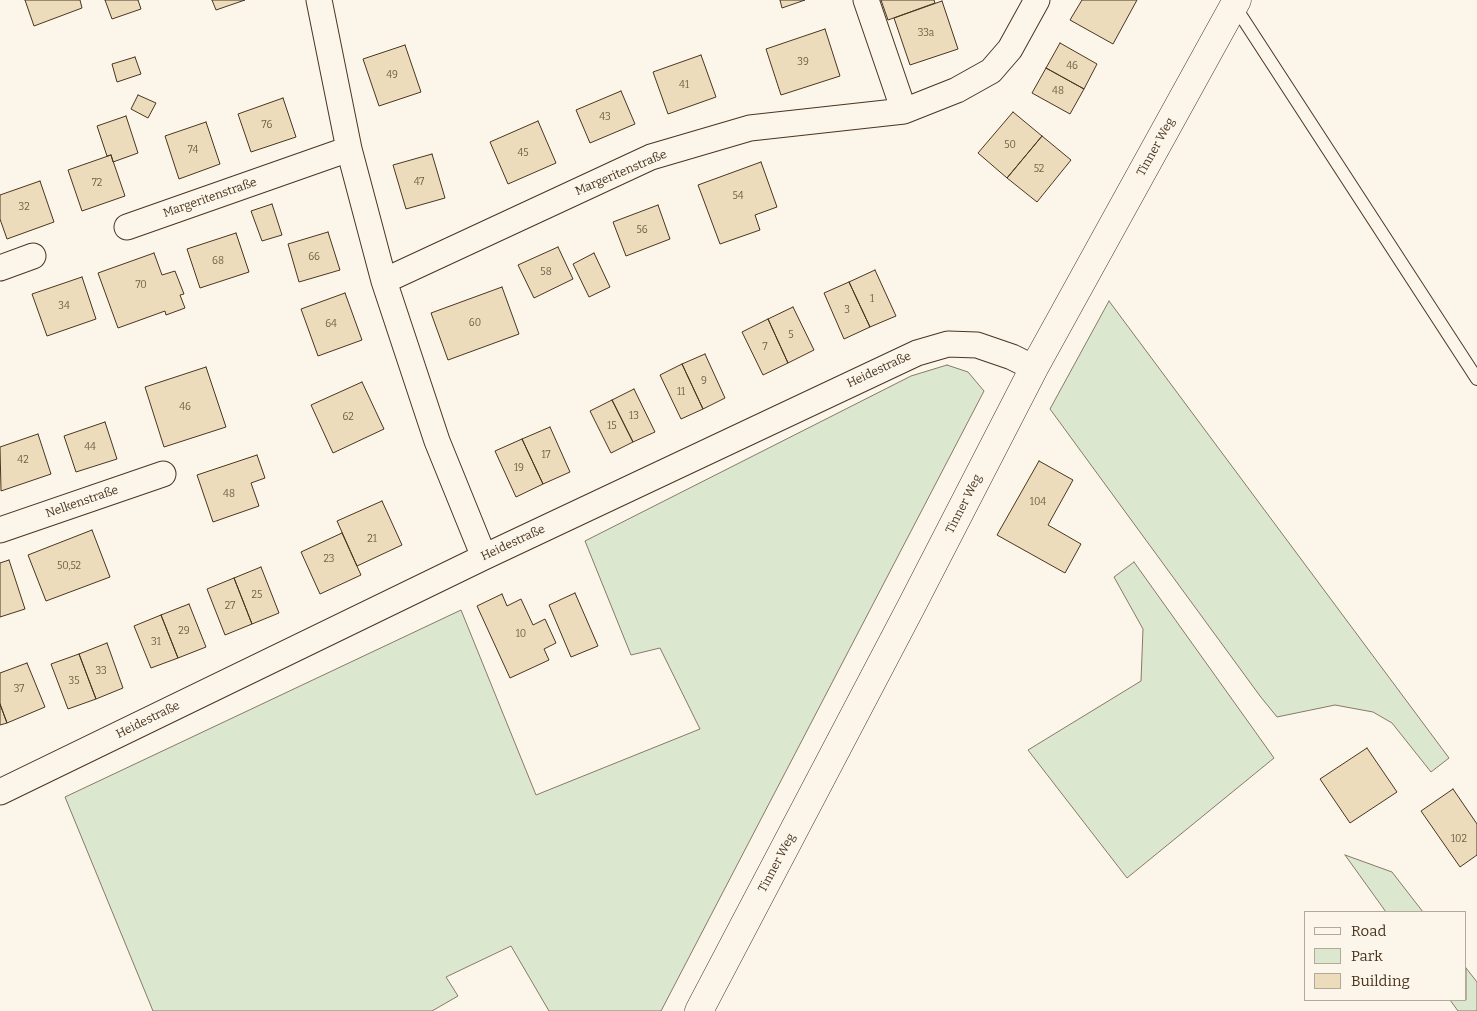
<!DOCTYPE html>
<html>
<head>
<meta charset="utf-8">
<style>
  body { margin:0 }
  #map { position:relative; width:1477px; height:1011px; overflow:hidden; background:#fbf6e9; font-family:Bitter,serif }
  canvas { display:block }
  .legend { position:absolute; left:1304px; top:911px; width:162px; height:90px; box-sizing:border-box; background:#fbf6e9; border:1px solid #b4a999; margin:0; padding:6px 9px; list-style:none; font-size:15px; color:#4a3520 }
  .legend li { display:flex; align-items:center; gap:10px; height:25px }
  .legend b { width:25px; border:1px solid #b4a999 }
</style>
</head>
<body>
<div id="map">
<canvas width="1477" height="1011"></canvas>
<ul class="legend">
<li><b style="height:6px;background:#fbf6e9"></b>Road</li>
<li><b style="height:14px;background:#dce7d0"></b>Park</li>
<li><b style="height:14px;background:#ecdcbc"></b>Building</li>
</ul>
</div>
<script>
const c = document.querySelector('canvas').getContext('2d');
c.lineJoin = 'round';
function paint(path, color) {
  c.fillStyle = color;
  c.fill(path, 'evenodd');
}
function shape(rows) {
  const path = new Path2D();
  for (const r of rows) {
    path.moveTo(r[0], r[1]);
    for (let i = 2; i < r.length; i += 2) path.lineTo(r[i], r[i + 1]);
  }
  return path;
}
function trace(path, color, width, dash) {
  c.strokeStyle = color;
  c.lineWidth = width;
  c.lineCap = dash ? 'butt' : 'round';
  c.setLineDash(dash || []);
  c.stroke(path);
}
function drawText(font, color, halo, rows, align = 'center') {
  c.font = font + ' Bitter,serif';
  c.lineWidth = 4;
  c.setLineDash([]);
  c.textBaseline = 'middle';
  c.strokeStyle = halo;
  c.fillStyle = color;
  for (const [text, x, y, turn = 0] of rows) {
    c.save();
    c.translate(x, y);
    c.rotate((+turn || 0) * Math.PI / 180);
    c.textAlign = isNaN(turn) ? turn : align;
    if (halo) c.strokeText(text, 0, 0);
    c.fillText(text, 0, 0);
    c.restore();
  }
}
const green = shape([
  [1109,301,1449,758,1431,772,1392,723,1373,712,1335,705,1277,717,1260,696,1050,409,1109,301],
  [947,365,968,372,984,391,661,1011,549,1011,511,946,446,977,458,996,432,1011,153,1011,65,797,461,610,536,795,700,729,660,648,631,655,585,541,911,376,947,365],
  [1134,562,1274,758,1127,878,1028,750,1141,681,1143,629,1114,577,1134,562],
  [1345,855,1392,872,1423,912,1386,912,1345,855],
  [1466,968,1477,982,1477,1011,1458,1011,1450,1000,1466,1000,1466,968]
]);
const building = shape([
  [25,0,80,0,82,8,34,26,25,0],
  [105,0,138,0,141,9,112,19,105,0],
  [212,0,245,0,216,10,212,0],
  [780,0,805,0,782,8,780,0],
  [881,0,934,0,935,3,888,20,881,0],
  [1082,0,1137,0,1113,44,1070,20,1082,0],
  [942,1,958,49,910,65,894,18,942,1],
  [825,29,840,76,781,95,766,49,825,29],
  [1060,43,1097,64,1084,89,1046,68,1060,43],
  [405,45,421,92,379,106,363,59,405,45],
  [701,55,716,97,668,114,653,72,701,55],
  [135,57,141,74,117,82,112,64,135,57],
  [1046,68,1084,89,1070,114,1032,93,1046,68],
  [621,91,635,124,590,143,576,110,621,91],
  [138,95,156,103,148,118,131,109,138,95],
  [283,98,296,137,251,152,238,114,283,98],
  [1013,112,1042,136,1007,178,978,153,1013,112],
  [126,116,138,153,113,162,111,155,107,156,97,126,126,116],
  [538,121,556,163,508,184,490,142,538,121],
  [206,122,220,164,179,179,165,136,206,122],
  [1042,136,1071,160,1037,202,1007,178,1042,136],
  [432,154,445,198,406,209,393,165,432,154],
  [111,155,125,196,82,211,68,170,111,155],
  [761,162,777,207,755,215,760,230,720,244,698,185,761,162],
  [40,181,54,222,7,239,0,219,0,195,40,181],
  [272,204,282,235,262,241,251,211,272,204],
  [658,205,670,239,626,256,613,222,658,205],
  [328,232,340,270,299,282,288,244,328,232],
  [236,233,249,272,200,288,187,249,236,233],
  [558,247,573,279,534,298,518,265,558,247],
  [154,253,162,275,175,271,184,294,180,295,185,308,166,315,165,311,118,328,98,273,154,253],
  [594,253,610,287,589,297,573,264,594,253],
  [875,270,896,316,870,327,849,282,875,270],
  [82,277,96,319,47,336,32,294,82,277],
  [849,282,870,327,844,339,824,293,849,282],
  [502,287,519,334,448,360,431,313,502,287],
  [345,293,362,340,318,356,301,309,345,293],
  [793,307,814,350,788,363,768,319,793,307],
  [768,319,788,363,763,375,742,332,768,319],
  [705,354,725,398,703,409,682,364,705,354],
  [682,364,703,409,681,419,660,375,682,364],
  [206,367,226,427,164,447,145,387,206,367],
  [362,382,384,429,333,453,311,405,362,382],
  [634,389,655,432,633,442,612,400,634,389],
  [612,400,633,442,611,453,590,411,612,400],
  [105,422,117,459,76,472,64,436,105,422],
  [550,427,570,472,543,484,522,439,550,427],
  [38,434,51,474,1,491,0,447,38,434],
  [522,439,543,484,516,497,495,451,522,439],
  [257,455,265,478,251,483,259,506,213,522,197,475,257,455],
  [1039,461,1073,480,1048,525,1081,544,1065,573,997,535,1039,461],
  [382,501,402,545,357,566,337,521,382,501],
  [92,530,110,577,46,601,28,555,92,530],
  [342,533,361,575,320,594,301,552,342,533],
  [9,560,25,609,0,617,0,563,9,560],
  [261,567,279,613,252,624,234,578,261,567],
  [234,578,252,624,225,635,207,589,234,578],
  [575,593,598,646,571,657,549,605,575,593],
  [502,594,507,606,521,599,533,625,545,619,556,643,544,649,549,660,510,678,477,606,502,594],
  [189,604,206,647,178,658,161,615,189,604],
  [161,615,178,658,151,668,134,626,161,615],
  [107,643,123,688,96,699,79,654,107,643],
  [79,654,96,699,68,709,51,664,79,654],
  [27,663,45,707,7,723,0,704,0,673,27,663],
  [0,704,7,723,0,725,0,704],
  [1367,748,1397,792,1350,823,1320,779,1367,748],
  [1453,789,1477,824,1477,855,1460,867,1421,811,1453,789]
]);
const service = shape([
  [1234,5,1477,379]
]);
const minor = shape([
  [319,0,349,149,384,281,437,441,484,557],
  [866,0,904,111],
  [127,227,349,149],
  [0,268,33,256],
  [384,281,651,157,750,128,904,111,957,90,991,71,1010,49,1037,0],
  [0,530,163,474],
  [0,792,484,557,917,353,948,344,977,345,1012,357,1034,368]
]);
const tertiary = shape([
  [699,1011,911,607,1034,368,1237,0]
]);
const numberNames = [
  ["33a",926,33],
  ["39",803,62],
  ["46",1072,66],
  ["49",392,75],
  ["41",684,85],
  ["48",1058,91],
  ["43",605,117],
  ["76",267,125],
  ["50",1010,145],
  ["74",193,150],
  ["45",523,153],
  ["52",1039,169],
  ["47",419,182],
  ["72",97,183],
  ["54",738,196],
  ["32",24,207],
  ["56",642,230],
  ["66",314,257],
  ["68",218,261],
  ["58",546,272],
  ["70",141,285],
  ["1",872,299],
  ["34",64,306],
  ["3",847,310],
  ["60",475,323],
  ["64",331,324],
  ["5",791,335],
  ["7",765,347],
  ["9",704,381],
  ["11",681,392],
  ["46",185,407],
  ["13",634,416],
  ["62",348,417],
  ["15",612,426],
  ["44",90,447],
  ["17",546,455],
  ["42",23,460],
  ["19",519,468],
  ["48",229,494],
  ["104",1038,502],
  ["21",372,539],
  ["23",329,559],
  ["50,52",69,566],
  ["25",257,595],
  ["27",230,606],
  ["29",184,631],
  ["10",521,634],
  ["31",156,642],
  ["33",101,671],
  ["35",74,681],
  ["37",19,689],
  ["102",1459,839]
];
const streetNames = [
  ["Tinner Weg",1156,147,-61],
  ["Margeritenstraße",621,173,-23],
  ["Margeritenstraße",210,198,-19],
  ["Heidestraße",879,370,-25],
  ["Nelkenstraße",82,502,-19],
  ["Tinner Weg",964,504,-63],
  ["Heidestraße",513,543,-25],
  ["Heidestraße",148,720,-26],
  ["Tinner Weg",777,863,-62]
];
paint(green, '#dce7d0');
trace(green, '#887966', 1);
paint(building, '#ecdcbc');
trace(building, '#4a3520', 1);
trace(service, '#4a3520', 14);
trace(minor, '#4a3520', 27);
trace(tertiary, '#4a3520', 29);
trace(service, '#fbf6e9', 12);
trace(minor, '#fbf6e9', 25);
trace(tertiary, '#fbf6e9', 28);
drawText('10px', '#725f47', null, numberNames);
drawText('12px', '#4a3520', '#fbf6e9', streetNames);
</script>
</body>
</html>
